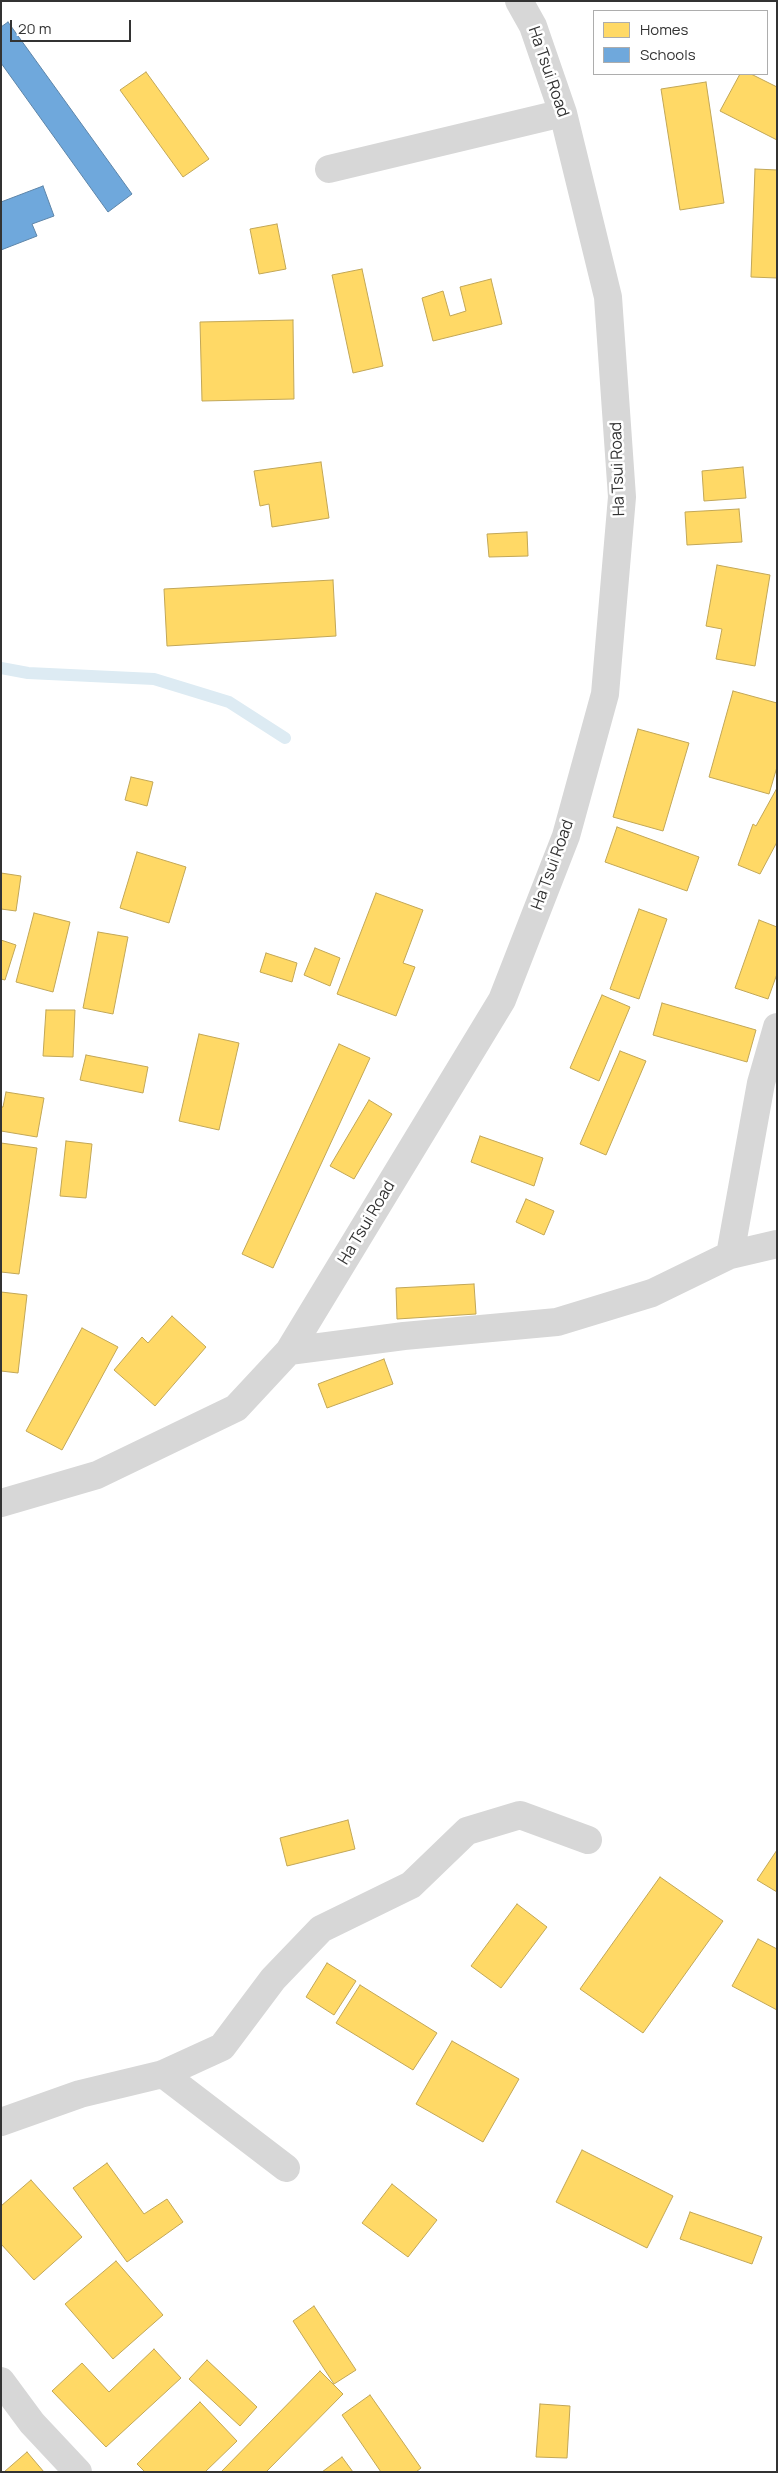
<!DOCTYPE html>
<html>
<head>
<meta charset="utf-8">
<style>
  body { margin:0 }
  #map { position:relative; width:778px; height:2473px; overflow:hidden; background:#fff; font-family:Manrope,sans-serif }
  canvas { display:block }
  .frame { position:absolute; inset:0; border:2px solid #333; pointer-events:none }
  .legend { position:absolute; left:593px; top:10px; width:175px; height:65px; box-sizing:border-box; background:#fff; border:1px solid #adadad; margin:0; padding:6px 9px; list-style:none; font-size:15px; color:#333 }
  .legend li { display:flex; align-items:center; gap:10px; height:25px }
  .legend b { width:25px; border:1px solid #adadad }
  .scale { position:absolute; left:10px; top:20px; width:121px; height:22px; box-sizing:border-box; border:2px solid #333; border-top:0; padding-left:6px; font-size:15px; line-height:18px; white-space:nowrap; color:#333; -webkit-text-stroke:4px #fff; paint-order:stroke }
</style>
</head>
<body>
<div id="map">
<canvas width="778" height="2473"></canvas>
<div class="frame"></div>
<ul class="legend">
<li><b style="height:14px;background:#ffd966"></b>Homes</li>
<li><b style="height:14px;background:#6fa8dc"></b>Schools</li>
</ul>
<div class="scale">20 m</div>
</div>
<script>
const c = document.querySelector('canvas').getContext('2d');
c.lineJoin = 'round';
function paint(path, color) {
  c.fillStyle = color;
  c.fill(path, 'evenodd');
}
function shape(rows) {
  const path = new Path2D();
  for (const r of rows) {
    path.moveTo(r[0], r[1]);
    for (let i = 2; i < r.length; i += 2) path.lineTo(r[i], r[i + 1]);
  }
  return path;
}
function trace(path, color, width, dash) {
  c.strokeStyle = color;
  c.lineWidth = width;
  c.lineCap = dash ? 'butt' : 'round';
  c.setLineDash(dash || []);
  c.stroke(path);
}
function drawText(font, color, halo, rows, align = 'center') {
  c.font = font + ' Manrope,sans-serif';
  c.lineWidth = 5;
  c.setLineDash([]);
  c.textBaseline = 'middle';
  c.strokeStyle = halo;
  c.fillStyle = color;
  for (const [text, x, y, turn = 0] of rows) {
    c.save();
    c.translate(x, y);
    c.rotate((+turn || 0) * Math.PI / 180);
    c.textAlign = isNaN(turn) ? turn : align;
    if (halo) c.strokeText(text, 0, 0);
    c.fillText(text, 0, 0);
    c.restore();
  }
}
const homes = shape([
  [146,72,209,159,183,177,120,90,146,72],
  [740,74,751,74,777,87,777,140,720,111,740,74],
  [706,82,724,203,680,210,661,89,706,82],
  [755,169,777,170,777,278,751,277,755,169],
  [277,224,286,269,259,274,250,229,277,224],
  [362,269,383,366,353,373,332,275,362,269],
  [491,279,502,324,433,341,422,298,443,291,450,316,466,311,460,287,491,279],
  [293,320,294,399,202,401,200,322,293,320],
  [321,462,329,518,272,527,269,504,260,506,254,471,321,462],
  [743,467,746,498,704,501,702,471,743,467],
  [739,509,742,542,687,545,685,512,739,509],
  [527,532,528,556,489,557,487,534,527,532],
  [717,565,770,575,755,666,716,659,722,629,706,626,717,565],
  [333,580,336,636,167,646,164,589,333,580],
  [733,691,777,703,777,767,769,794,709,777,733,691],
  [638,729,689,743,663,831,613,817,638,729],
  [131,777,153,782,147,806,125,800,131,777],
  [777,788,777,842,760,874,738,865,753,824,756,826,777,788],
  [617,827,699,857,687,891,605,862,617,827],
  [137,852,186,867,169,923,120,908,137,852],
  [1,873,21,876,16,911,1,909,1,873],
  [376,893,423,910,403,963,415,967,396,1016,337,994,376,893],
  [639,909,667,919,639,999,610,989,639,909],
  [34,913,70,922,53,992,16,982,34,913],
  [759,920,777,927,777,974,768,999,735,988,759,920],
  [98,932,128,937,113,1014,83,1008,98,932],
  [1,940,16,945,5,980,1,979,1,940],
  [315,948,340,958,330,986,304,975,315,948],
  [266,953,297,963,292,982,260,972,266,953],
  [602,995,630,1007,599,1081,570,1068,602,995],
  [662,1003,756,1030,747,1062,653,1035,662,1003],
  [46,1010,75,1010,73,1057,43,1056,46,1010],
  [199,1034,239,1043,219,1130,179,1121,199,1034],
  [339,1044,370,1058,273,1268,242,1254,339,1044],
  [620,1051,646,1061,606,1155,580,1144,620,1051],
  [86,1055,148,1067,143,1093,80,1080,86,1055],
  [6,1092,44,1098,37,1137,1,1131,1,1107,3,1107,6,1092],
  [369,1100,392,1114,354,1179,330,1166,369,1100],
  [480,1136,543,1158,534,1186,471,1162,480,1136],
  [66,1141,92,1144,86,1198,60,1196,66,1141],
  [1,1143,37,1148,19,1274,1,1272,1,1143],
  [526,1199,554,1211,544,1235,516,1222,526,1199],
  [474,1284,476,1314,397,1319,396,1288,474,1284],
  [1,1292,27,1295,18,1373,1,1371,1,1292],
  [172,1316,206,1347,155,1406,114,1370,142,1337,148,1343,172,1316],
  [82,1328,118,1347,62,1450,26,1431,82,1328],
  [384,1359,393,1384,327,1408,318,1384,384,1359],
  [348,1820,355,1849,287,1866,280,1838,348,1820],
  [777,1850,777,1892,757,1880,777,1850],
  [660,1877,723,1921,643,2033,580,1989,660,1877],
  [517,1904,547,1927,501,1988,471,1966,517,1904],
  [758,1939,777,1949,777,2010,732,1986,758,1939],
  [327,1963,356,1981,334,2015,306,1997,327,1963],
  [360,1985,437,2033,413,2070,336,2023,360,1985],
  [452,2041,519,2079,483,2142,416,2104,452,2041],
  [582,2150,673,2196,647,2248,556,2202,582,2150],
  [107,2163,144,2214,167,2199,183,2222,127,2262,73,2188,107,2163],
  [31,2180,82,2237,34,2280,1,2244,1,2206,31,2180],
  [392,2184,437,2220,408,2257,362,2223,392,2184],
  [690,2212,762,2237,752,2264,680,2239,690,2212],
  [116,2261,163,2315,113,2359,65,2304,116,2261],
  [314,2306,356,2370,334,2384,293,2321,314,2306],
  [154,2349,181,2378,106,2447,52,2391,82,2363,109,2392,154,2349],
  [207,2360,257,2407,240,2426,189,2379,207,2360],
  [320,2371,343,2394,266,2472,221,2472,320,2371],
  [370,2395,421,2468,416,2472,381,2472,342,2415,370,2395],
  [200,2402,237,2441,205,2472,145,2472,137,2464,200,2402],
  [540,2404,570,2406,567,2458,536,2457,540,2404],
  [27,2452,44,2472,4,2472,27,2452],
  [342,2457,353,2472,322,2472,342,2457]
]);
const schools = shape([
  [8,22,132,194,108,212,1,63,1,27,8,22],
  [43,186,54,216,32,224,37,236,1,250,1,202,43,186]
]);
const stream = shape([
  [1,668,28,673,154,679,229,702,285,738]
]);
const minor = shape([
  [329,169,563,113],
  [730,1255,761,1083,777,1027],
  [289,1351,404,1336,557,1322,652,1293,730,1255,777,1244],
  [1,1503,97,1475,236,1408,289,1351,502,1000,566,836,605,694,622,497,608,297,563,113,533,26,519,1],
  [163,2074,286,2168],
  [1,2122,80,2094,163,2074,222,2047,273,1979,321,1929,411,1885,467,1831,520,1815,588,1840],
  [1,2381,32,2423,78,2472]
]);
const streetNames = [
  ["Ha Tsui Road",548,72,71],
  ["Ha Tsui Road",618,469,-92],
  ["Ha Tsui Road",553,865,-70],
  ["Ha Tsui Road",367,1223,-59]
];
paint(homes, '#ffd966');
trace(homes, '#c2a757', 1);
paint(schools, '#6fa8dc');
trace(schools, '#5d85a9', 1);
trace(stream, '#ddebf3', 12);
trace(minor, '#d7d7d7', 28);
drawText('16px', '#333', '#fff', streetNames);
</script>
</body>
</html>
